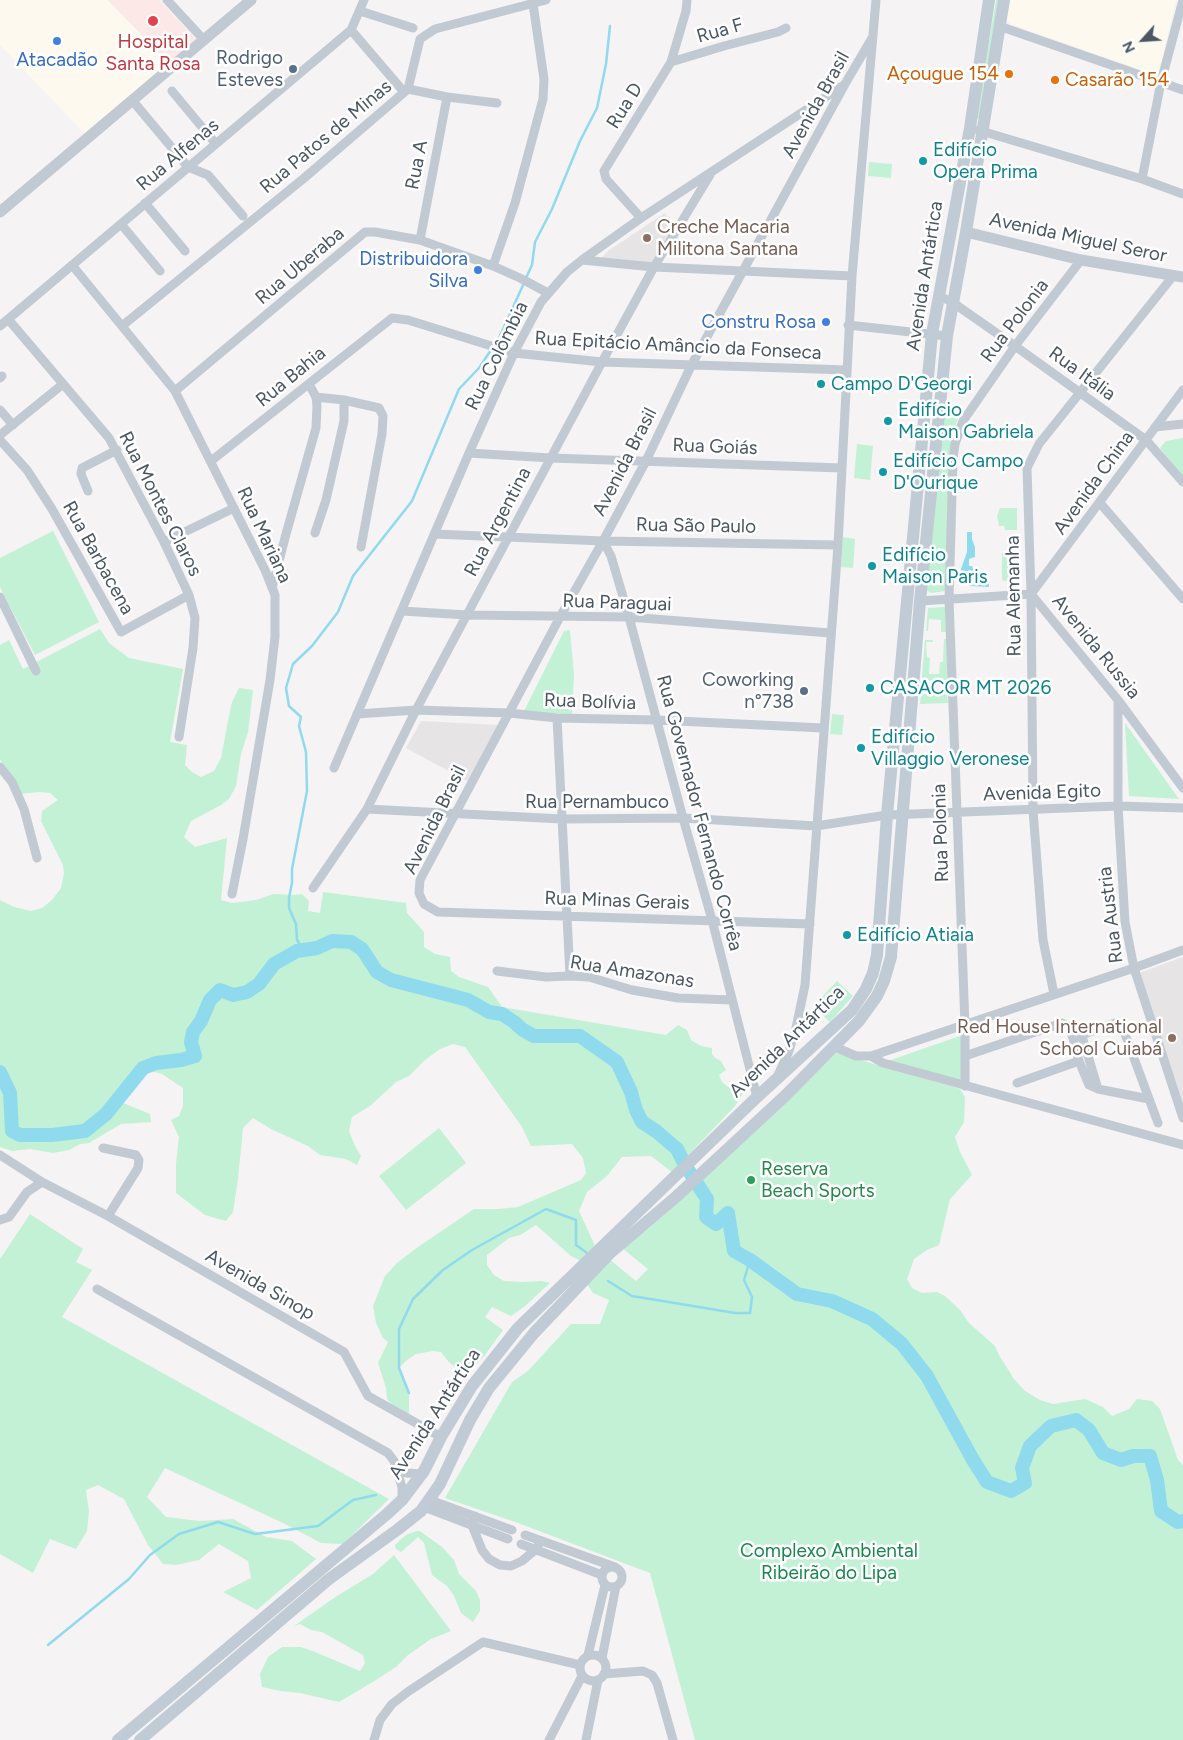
<!DOCTYPE html>
<html>
<head>
<meta charset="utf-8">
<style>
  body { margin:0 }
  #map { position:relative; width:1183px; height:1740px; overflow:hidden; background:#f5f3f3; font-family:Figtree,sans-serif }
  canvas { display:block }
  .north { position:absolute; left:1118px; top:15px; width:50px; height:50px; -webkit-text-stroke:4px #fff; paint-order:stroke; rotate:244deg; font-size:14px; font-weight:700; line-height:20px; text-align:center; color:#4a5661 }
  .north::after { content:''; display:block; margin:auto; width:18px; height:22px; background:#4a5661; clip-path:polygon(50% 0,100% 100%,50% 72%,0 100%) }
</style>
</head>
<body>
<div id="map">
<canvas width="1183" height="1740"></canvas>
<div class="north">N</div>
</div>
<script>
const c = document.querySelector('canvas').getContext('2d');
c.lineJoin = 'round';
function paint(path, color) {
  c.fillStyle = color;
  c.fill(path, 'evenodd');
}
function shape(rows) {
  const path = new Path2D();
  for (const r of rows) {
    if (r.length === 3) {
      path.moveTo(r[0] + r[2], r[1]);
      path.arc(r[0], r[1], r[2], 0, 2 * Math.PI);
      continue;
    }
    path.moveTo(r[0], r[1]);
    for (let i = 2; i < r.length; i += 2) path.lineTo(r[i], r[i + 1]);
  }
  return path;
}
function trace(path, color, width, dash) {
  c.strokeStyle = color;
  c.lineWidth = width;
  c.lineCap = dash ? 'butt' : 'round';
  c.setLineDash(dash || []);
  c.stroke(path);
}
function drawText(font, color, halo, rows, align = 'center') {
  c.font = font + ' Figtree,sans-serif';
  c.lineWidth = 5;
  c.setLineDash([]);
  c.textBaseline = 'middle';
  c.strokeStyle = halo;
  c.fillStyle = color;
  for (const [text, x, y, turn = 0] of rows) {
    c.save();
    c.translate(x, y);
    c.rotate((+turn || 0) * Math.PI / 180);
    c.textAlign = isNaN(turn) ? turn : align;
    if (halo) c.strokeText(text, 0, 0);
    c.fillText(text, 0, 0);
    c.restore();
  }
}
const commercial = shape([
  [0,0,107,0,170,64,85,134,0,45],
  [1008,0,1176,0,1158,76,1011,24,1008,21,1006,17]
]);
const education = shape([
  [665,213,673,226,653,263,601,259,608,251],
  [421,721,498,725,469,782,406,748],
  [1183,957,1183,1103,1139,973]
]);
const medical = shape([
  [108,0,159,0,198,42,170,64]
]);
const green = shape([
  [996,0,1002,0,980,119,976,118],
  [869,162,892,164,891,178,868,176],
  [944,414,958,417,952,442,946,588,945,591,931,593,926,590],
  [1183,438,1183,477,1160,448,1166,441],
  [857,444,873,446,870,480,854,478],
  [1000,508,1017,508,1017,530,1005,530,1004,526,999,526,997,516],
  [53,531,99,622,35,655,0,587,0,558],
  [843,537,855,539,853,568,841,567],
  [1002,553,1017,553,1018,579,1004,581,1002,580],
  [944,607,945,608,946,632,941,632,941,620,929,619,928,631,926,631,928,608],
  [100,629,109,643,129,658,183,669,170,742,187,745,185,765,192,772,201,777,214,771,221,758,229,716,232,702,239,688,253,690,248,732,241,754,236,786,229,799,221,805,191,821,184,837,195,847,227,838,221,900,232,903,256,900,273,894,295,895,302,894,309,901,308,911,320,913,323,892,406,903,407,913,424,932,424,947,435,954,450,957,451,971,459,977,488,987,502,1007,666,1035,678,1025,687,1030,691,1040,701,1046,712,1048,712,1054,715,1058,721,1061,726,1070,719,1075,722,1082,728,1087,743,1093,735,1106,672,1172,651,1156,622,1157,607,1176,587,1192,579,1211,596,1248,581,1261,571,1256,536,1225,520,1235,509,1238,487,1255,487,1265,494,1275,504,1281,522,1282,542,1281,550,1283,525,1306,511,1316,492,1307,485,1317,503,1330,485,1355,473,1368,465,1371,456,1368,448,1361,441,1352,433,1351,416,1354,407,1360,399,1368,409,1393,409,1417,398,1411,387,1399,386,1388,378,1363,388,1342,383,1338,376,1323,373,1306,385,1276,397,1263,418,1247,474,1209,498,1209,518,1207,581,1180,586,1173,583,1158,572,1144,531,1146,522,1127,465,1047,453,1044,440,1049,425,1060,409,1076,396,1082,370,1106,352,1117,349,1131,355,1146,361,1156,357,1165,346,1159,320,1155,308,1146,271,1129,253,1118,243,1128,238,1179,233,1212,226,1221,205,1215,176,1193,176,1164,179,1137,171,1120,179,1116,183,1106,183,1088,162,1074,143,1069,116,1100,150,1114,151,1122,121,1124,89,1143,80,1144,69,1150,53,1153,30,1149,12,1151,0,1147,0,900,14,907,31,911,42,908,52,900,61,888,64,873,63,865,41,821,42,811,58,800,50,793,39,792,19,794,0,759,0,645,9,640,23,669],
  [570,630,574,675,572,714,523,713,564,631],
  [944,639,947,639,948,689,944,689,944,681,925,680,924,688,921,688,925,640,933,640,933,642,926,642,927,657,930,658,929,674,939,674,940,662,943,662],
  [923,694,947,694,948,703,920,704,921,695],
  [832,714,844,715,842,735,830,734],
  [1125,723,1179,799,1129,796],
  [837,981,853,996,830,1022,813,1006],
  [960,1036,963,1039,962,1081,888,1061],
  [836,1053,960,1089,965,1097,964,1122,955,1137,960,1152,972,1175,950,1199,939,1245,927,1250,914,1259,907,1279,912,1288,922,1293,937,1292,945,1296,960,1310,969,1323,995,1346,999,1355,1014,1379,1025,1391,1040,1400,1053,1404,1085,1399,1103,1407,1112,1416,1129,1409,1137,1399,1152,1401,1160,1409,1178,1460,1183,1465,1183,1740,695,1740,650,1573,518,1523,445,1498,512,1382,528,1371,571,1324,600,1324,609,1300,593,1293,585,1281,609,1259,636,1281,648,1269,622,1248,781,1108],
  [439,1128,466,1163,406,1210,379,1176],
  [30,1214,83,1249,76,1262,92,1270,62,1317,389,1499,343,1544,321,1543,285,1524,165,1468,147,1497,166,1517,199,1521,233,1519,266,1537,292,1541,316,1559,257,1610,223,1592,251,1578,248,1561,219,1544,199,1560,176,1565,163,1564,148,1545,124,1499,98,1485,86,1490,89,1511,87,1531,76,1549,50,1539,33,1573,0,1554,0,1259],
  [416,1531,420,1531,442,1547,454,1560,459,1574,476,1591,480,1600,480,1611,473,1622,461,1613,454,1596,447,1586,432,1575,424,1543,418,1537,401,1552,396,1549,395,1545,400,1540,406,1535],
  [394,1555,451,1631,431,1639,408,1655,396,1667,376,1680,339,1702,300,1693,280,1691,262,1687,260,1674,268,1657,282,1647,301,1647,315,1652,360,1671,365,1663,363,1655,322,1632,311,1630,300,1624,294,1626,337,1596,373,1574]
]);
const water = shape([
  [967,532,972,532,972,539,975,547,975,557,969,559,969,566,972,566,976,576,976,581,974,581,974,583,989,584,989,587,970,586,965,583,962,578,961,569,967,552]
]);
const stream = shape([
  [526,278,532,265,535,242,552,209,580,141,597,108,606,64,610,26],
  [304,950,297,940,296,924,289,908,289,898,292,883,292,869,307,791,306,752,299,726,301,717,289,706,286,688,293,664,312,646,338,612,353,576,412,501,459,389,479,368,499,338,524,283],
  [608,1281,632,1296,735,1313,750,1313,752,1297,744,1280,750,1260],
  [409,1393,399,1368,399,1329,413,1299,443,1270,472,1250,546,1209,576,1220,576,1245,587,1253],
  [48,1645,129,1579,150,1555,179,1534,218,1522,255,1534,318,1526,353,1500,376,1495]
]);
const river = shape([
  [0,1072,10,1093,12,1131,20,1135,52,1135,85,1131,106,1114,143,1068,156,1063,181,1060,195,1056,191,1042,193,1032,201,1021,210,1000,220,990,233,995,247,992,259,984,274,964,297,951,317,948,332,941,351,942,362,949,377,972,391,980,468,1000,489,1012,502,1014,514,1022,523,1030,534,1036,580,1036,617,1062,631,1092,636,1110,642,1122,656,1131,677,1149,685,1165,707,1199,706,1217,716,1224,728,1213,734,1251,750,1260,797,1294,832,1301,872,1319,902,1344,927,1376,973,1460,987,1482,1011,1491,1025,1483,1022,1468,1030,1446,1051,1426,1076,1420,1089,1430,1103,1453,1121,1460,1133,1456,1150,1456,1157,1480,1161,1511,1178,1522,1183,1521]
]);
const minor = shape([
  [167,0,204,40],
  [360,11,413,28],
  [999,26,1183,90],
  [351,30,404,92],
  [671,62,724,46,778,32,786,28],
  [408,89,447,97,497,103],
  [172,91,216,144],
  [132,100,188,167,208,175,243,216],
  [978,130,1142,179,1183,194],
  [1142,179,1161,82,1183,0],
  [145,203,185,251],
  [641,218,606,179,604,171,671,62,686,11,687,0],
  [121,224,160,271],
  [420,240,447,97],
  [582,260,654,267,852,276],
  [72,265,175,391,265,570,275,595,275,637,270,680,243,839,232,894],
  [493,266,515,203,543,99,544,79,533,4],
  [939,296,952,302,1015,346,1146,440,1183,482],
  [8,319,109,438,164,542,189,595,195,618,193,648,179,737],
  [848,325,947,336],
  [0,326,351,30,364,0],
  [122,326,303,179,408,89,420,39,435,29,546,0],
  [0,378,2,376],
  [175,391,365,232,375,232,420,240,493,266,520,278,548,293],
  [344,400,379,408,383,416,382,434,361,547],
  [0,410,13,425],
  [1155,427,1183,424],
  [0,435,63,384],
  [0,440,27,470,52,509,121,632,189,595],
  [469,453,551,458,842,468],
  [211,461,392,318,408,320,514,353,602,362,847,370],
  [88,491,81,474,82,468,117,450],
  [1100,503,1183,599],
  [315,533,326,500,344,421,344,400,316,397],
  [434,534,603,541,838,545],
  [603,541,611,556,629,617,683,818,712,920,757,1097],
  [164,542,234,508],
  [272,588,286,534,316,428,317,406,316,397,309,384],
  [1031,594,1183,390],
  [0,597,36,671],
  [920,601,1031,594,1118,700,1183,788],
  [402,611,467,615,629,617,830,633],
  [1118,700,1118,806,1125,922,1134,968,1183,1118],
  [357,714,416,710,509,713,557,718,657,720,823,728],
  [557,718,570,976],
  [0,767,12,782,24,809,37,858],
  [334,768,469,453,514,353,541,302,567,272,582,260,641,218,844,85],
  [367,809,562,819,683,818,816,826,887,815,1118,806,1183,808],
  [313,888,367,809,416,710,602,362,654,267,710,175],
  [810,924,438,912,424,904,419,893,420,880,560,617,603,541,646,461,691,366,845,84,872,38],
  [497,971,546,977,570,976,589,977,632,990,678,998,732,1000],
  [1054,994,1043,940,1033,810,1031,594,1027,468,1039,444,1173,276],
  [1082,1036,1098,1089],
  [1073,1038,1079,1061,1089,1085,1098,1089,1149,1099],
  [835,1047,856,1056,871,1056,1134,968,1183,950],
  [871,1056,883,1063,898,1067,1183,1145],
  [965,1056,1062,1023,1068,1026,1073,1038,1118,1022,1121,1025,1125,1034,1158,1123],
  [778,1075,789,1051,796,1028,805,985,838,545,852,276,876,0],
  [1017,1083,1079,1061],
  [965,1086,965,1025,949,599,953,459,955,444,963,421,1015,346,1081,260],
  [103,1148,136,1155,139,1160,138,1168,108,1216],
  [0,1155,42,1182,108,1216,344,1352,368,1396,441,1437],
  [0,1220,9,1217,27,1192,42,1182],
  [97,1289,388,1453,394,1461,402,1487,402,1500],
  [395,1468,407,1473,422,1474],
  [430,1500,512,1530],
  [424,1507,508,1539],
  [475,1516,472,1525,482,1550,489,1559,500,1565,511,1566,522,1561,535,1550,541,1541],
  [525,1535,615,1567],
  [521,1544,602,1575],
  [612,1577,10],
  [593,1668,13],
  [588,1655,605,1585],
  [602,1658,616,1586],
  [604,1674,643,1671,652,1675,657,1683,673,1740],
  [374,1740,380,1720,392,1704,409,1691,483,1642,580,1665],
  [549,1740,582,1676],
  [586,1740,598,1680]
]);
const tertiary = shape([
  [0,212,251,0],
  [966,232,1081,260,1183,277]
]);
const secondary = shape([
  [118,1740,387,1514,402,1500,424,1471,441,1437,472,1386,518,1328,757,1097,852,1010,866,989,873,973,877,955,887,815,932,334,970,128,989,0],
  [140,1740,329,1579,397,1530,421,1511,440,1484,470,1420,489,1388,534,1333,609,1254,677,1196,785,1096,859,1021,877,996,884,981,891,957,920,601,947,336,966,232,1004,0]
]);
const markers = [
  [153,21,6,"#e0444e"],
  [57,41,5,"#3f7fe0"],
  [293,69,5,"#5c6f8a"],
  [1009,74,5,"#e8710a"],
  [1055,80,5,"#e8710a"],
  [923,161,5,"#0f9aa8"],
  [647,238,5,"#8d6e63"],
  [478,270,5,"#3f7fe0"],
  [826,322,5,"#3f7fe0"],
  [821,384,5,"#0f9aa8"],
  [888,421,5,"#0f9aa8"],
  [883,472,5,"#0f9aa8"],
  [872,566,5,"#0f9aa8"],
  [870,688,5,"#0f9aa8"],
  [804,691,5,"#5c6f8a"],
  [861,748,5,"#0f9aa8"],
  [847,935,5,"#0f9aa8"],
  [1172,1038,5,"#8d6e63"],
  [751,1180,5,"#2e9e5b"]
];
const streetNames = [
  ["Rua F",720,31,-16],
  ["Avenida Brasil",816,105,-61],
  ["Rua D",625,106,-58],
  ["Rua Patos de Minas",326,137,-40],
  ["Rua Alfenas",178,155,-40],
  ["Rua A",417,165,-79],
  ["Avenida Miguel Seror",1078,238,12],
  ["Rua Uberaba",300,266,-40],
  ["Avenida Antártica",925,276,-81],
  ["Rua Polonia",1015,321,-53],
  ["Rua Epitácio Amâncio da Fonseca",678,346,3],
  ["Rua Colômbia",497,356,-64],
  ["Rua Itália",1082,374,36],
  ["Rua Bahia",291,377,-39],
  ["Rua Goiás",715,447,2],
  ["Avenida Brasil",625,462,-63],
  ["Avenida China",1094,483,-54],
  ["Rua Montes Claros",160,504,63],
  ["Rua Argentina",498,522,-62],
  ["Rua São Paulo",696,526,1],
  ["Rua Mariana",264,535,65],
  ["Rua Barbacena",98,558,61],
  ["Rua Alemanha",1014,596,-91],
  ["Rua Paraguai",617,603,2],
  ["Avenida Russia",1096,647,51],
  ["Rua Bolívia",590,702,2],
  ["Avenida Egito",1042,793,-2],
  ["Rua Pernambuco",597,802],
  ["Rua Governador Fernando Corrêa",699,813,75],
  ["Avenida Brasil",435,820,-64],
  ["Rua Polonia",941,833,-92],
  ["Rua Minas Gerais",617,901,2],
  ["Rua Austria",1111,915,-97],
  ["Rua Amazonas",632,972,9],
  ["Avenida Antártica",787,1042,-44],
  ["Avenida Sinop",260,1285,30],
  ["Avenida Antártica",435,1414,-57]
];
const healthNames = [
  ["Hospital",153,42],
  ["Santa Rosa",153,64]
];
const serviceNames = [
  ["Rodrigo",283,58],
  ["Esteves",283,80],
  ["Coworking",794,680],
  ["n°738",794,702]
];
const shopNames = [
  ["Atacadão",57,60,"center"],
  ["Distribuidora",468,259],
  ["Silva",468,281],
  ["Constru Rosa",816,322]
];
const foodNames = [
  ["Açougue 154",999,74],
  ["Casarão 154",1065,80,"left"]
];
const cultureNames = [
  ["Edifício",933,150],
  ["Opera Prima",933,172],
  ["Campo D'Georgi",831,384],
  ["Edifício",898,410],
  ["Maison Gabriela",898,432],
  ["Edifício Campo",893,461],
  ["D'Ourique",893,483],
  ["Edifício",882,555],
  ["Maison Paris",882,577],
  ["CASACOR MT 2026",880,688],
  ["Edifício",871,737],
  ["Villaggio Veronese",871,759],
  ["Edifício Atiaia",857,935]
];
const educationNames = [
  ["Creche Macaria",657,227],
  ["Militona Santana",657,249],
  ["Red House International",1162,1027,"right"],
  ["School Cuiabá",1162,1049,"right"]
];
const leisureNames = [
  ["Reserva",761,1169],
  ["Beach Sports",761,1191]
];
const parkNames = [
  ["Complexo Ambiental",829,1551],
  ["Ribeirão do Lipa",829,1573]
];
paint(commercial, '#fdf9ef');
paint(education, '#e6e4e5');
paint(medical, '#fce8e6');
paint(green, '#c3f1d5');
paint(water, '#90daee');
trace(stream, '#90daee', 2.5);
trace(river, '#90daee', 14);
trace(minor, '#c1cad2', 9);
trace(tertiary, '#c1cad2', 11);
trace(secondary, '#c1cbd6', 12);
for (const [x, y, r, color] of markers) {
  const dot = new Path2D();
  dot.arc(x, y, r, 0, 2 * Math.PI);
  c.fillStyle = color;
  c.fill(dot);
  trace(dot, '#fff', 2);
}
drawText('19px', '#4a5661', '#fff', streetNames);
drawText('19px', '#be3a42', '#fff', healthNames);
drawText('19px', '#4e5e75', '#fff', serviceNames, 'right');
drawText('19px', '#366cbe', '#fff', shopNames, 'right');
drawText('19px', '#c56008', '#fff', foodNames, 'right');
drawText('19px', '#0d838f', '#fff', cultureNames, 'left');
drawText('19px', '#785e54', '#fff', educationNames, 'left');
drawText('19px', '#27864d', '#fff', leisureNames, 'left');
drawText('19px', '#17864f', '#fff', parkNames);
</script>
</body>
</html>
